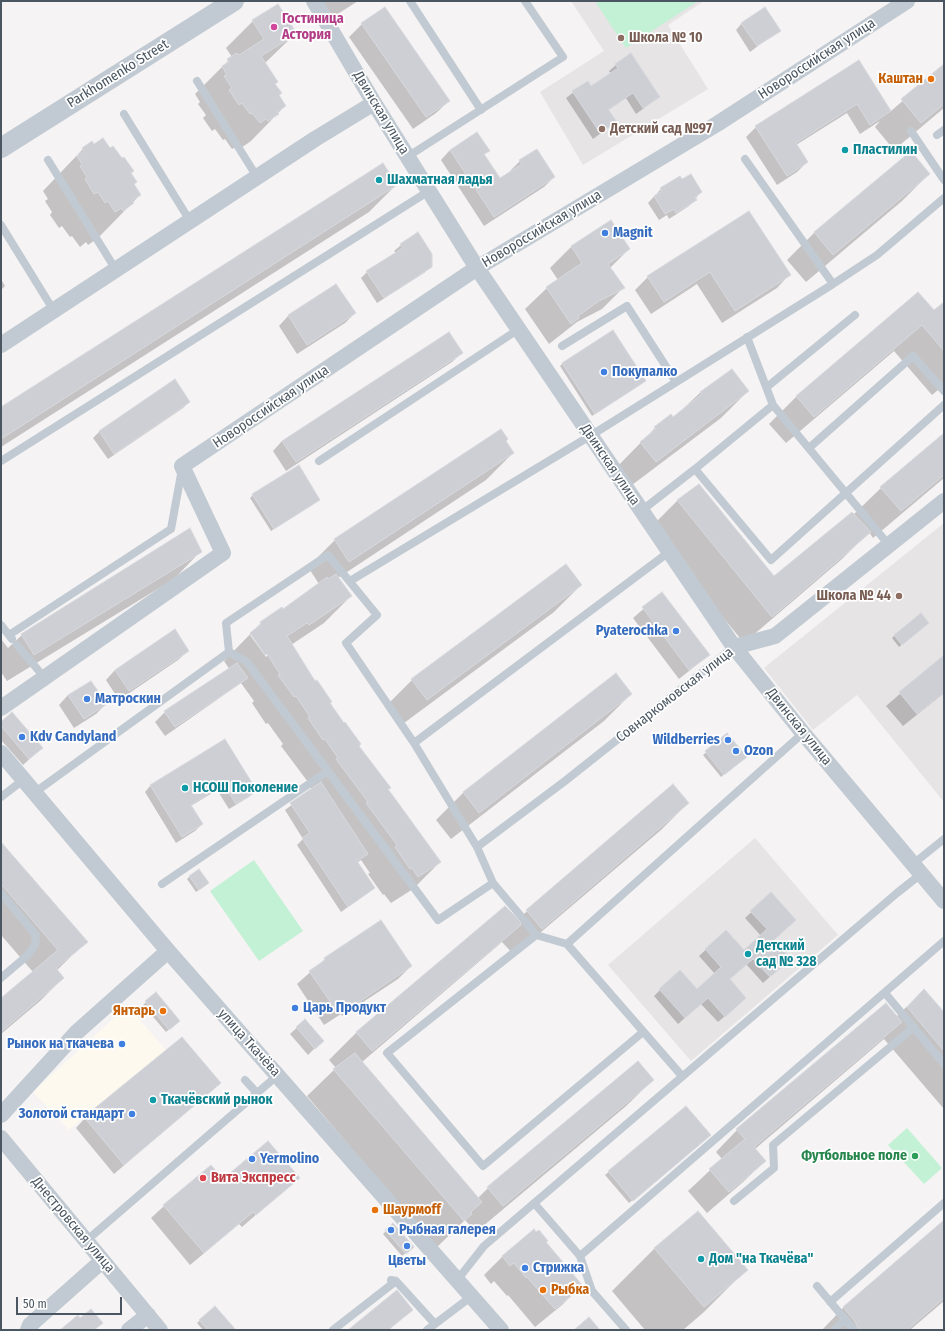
<!DOCTYPE html>
<html>
<head>
<meta charset="utf-8">
<style>
  body { margin:0 }
  #map { position:relative; width:945px; height:1331px; overflow:hidden; background:#f5f3f3; font-family:"Fira Sans Condensed",sans-serif }
  canvas { display:block }
  .frame { position:absolute; inset:0; border:2px solid #4a5661; pointer-events:none }
  .scale { position:absolute; left:16px; top:1297px; width:106px; height:18px; box-sizing:border-box; border:2px solid #4a5661; border-top:0; padding-left:5px; font-size:12px; line-height:14px; white-space:nowrap; color:#4a5661; -webkit-text-stroke:3px #fff; paint-order:stroke }
</style>
</head>
<body>
<div id="map">
<canvas width="945" height="1331"></canvas>
<div class="frame"></div>
<div class="scale">50 m</div>
</div>
<script>
const c = document.querySelector('canvas').getContext('2d');
c.lineJoin = 'round';
function paint(path, color) {
  c.fillStyle = color;
  c.fill(path, 'evenodd');
}
function shape(rows) {
  const path = new Path2D();
  for (const r of rows) {
    path.moveTo(r[0], r[1]);
    for (let i = 2; i < r.length; i += 2) path.lineTo(r[i], r[i + 1]);
  }
  return path;
}
function trace(path, color, width, dash) {
  c.strokeStyle = color;
  c.lineWidth = width;
  c.lineCap = dash ? 'butt' : 'round';
  c.setLineDash(dash || []);
  c.stroke(path);
}
function drawText(font, color, halo, rows, align = 'center') {
  c.font = font + ' "Fira Sans Condensed",sans-serif';
  c.lineWidth = 3.5;
  c.setLineDash([]);
  c.textBaseline = 'middle';
  c.strokeStyle = halo;
  c.fillStyle = color;
  for (const [text, x, y, turn = 0] of rows) {
    c.save();
    c.translate(x, y);
    c.rotate((+turn || 0) * Math.PI / 180);
    c.textAlign = isNaN(turn) ? turn : align;
    if (halo) c.strokeText(text, 0, 0);
    c.fillText(text, 0, 0);
    c.restore();
  }
}
const commercial = shape([
  [127,1006,166,1050,69,1130,33,1092]
]);
const education = shape([
  [571,1,704,1,668,25,708,89,583,165,540,92,604,51],
  [944,523,944,802,857,695,813,730,764,668],
  [755,838,838,935,691,1061,608,965]
]);
const green = shape([
  [599,1,698,1,626,48,596,3],
  [254,860,303,931,259,961,210,891],
  [907,1128,942,1168,924,1184,888,1145]
]);
const shadow = shape([
  [322,1,358,1,333,17],
  [385,8,449,101,436,113,413,129,349,37,362,24],
  [253,21,295,34,265,63,278,96,285,106,251,141,241,148,239,145,232,149,225,139,223,140,215,129,212,131,203,118,206,115,198,104,200,102,195,94,232,57,226,48],
  [742,23,779,30,750,52,736,30],
  [858,61,891,111,944,65,944,108,894,150,875,127,880,121,860,134,847,113,796,145,807,162,797,172,777,185,746,137,756,127],
  [616,65,659,97,636,114,626,98,608,110,616,122,593,139,566,98,587,82,591,88,611,74,609,71],
  [83,149,130,173,133,184,140,195,98,238,88,245,86,242,80,247,72,236,70,237,62,226,59,228,50,215,52,212,45,201,48,199,43,191],
  [450,150,488,151,484,155,500,180,511,172,510,171,520,161,536,150,554,177,544,187,484,226,441,160],
  [910,152,929,174,902,201,806,282,787,260,814,233],
  [682,181,701,192,689,206,669,219,667,215,659,220,648,203,661,189],
  [396,185,369,212,1,447,1,408],
  [749,212,789,275,777,288,722,323,697,284,651,314,635,290,648,277],
  [611,221,629,249,610,268,623,288,602,309,577,322,549,344,525,309,547,288,558,280,550,268,571,247],
  [401,245,431,266,424,273,377,303,361,278,367,272,396,253,394,251],
  [1,279,5,286,1,290],
  [336,285,355,313,345,323,297,354,279,326,288,316],
  [918,293,934,312,944,303,944,385,932,395,894,351,786,443,769,424,796,397],
  [449,333,462,353,452,362,286,471,273,451,282,441],
  [563,363,642,383,592,416,560,366],
  [175,380,189,402,183,408,108,459,93,438,99,432],
  [748,391,721,418,628,488,614,470,655,428,673,418,701,392],
  [944,434,944,478,873,538,869,532,842,559,744,643,650,528,677,501,699,485,774,578,853,515,881,488],
  [505,441,513,453,486,480,338,578,351,596,324,623,291,645,387,789,440,862,413,889,391,903,384,894,383,895,368,874,370,873,361,860,357,863,374,888,341,912,297,845,303,839,285,810,312,790,310,787,311,786,281,746,283,744,268,723,266,724,252,703,254,701,241,683,165,736,155,722,165,712,230,670,224,661,261,623,283,611,319,584,308,567,335,540],
  [250,635,253,635,268,655,266,657],
  [253,495,319,500,271,531,250,498],
  [201,551,174,579,7,681,1,672,1,639,8,648,22,635],
  [581,585,554,612,400,726,385,707,412,680],
  [662,593,709,655,679,679,633,618],
  [925,626,899,647,892,638,895,635],
  [174,630,188,651,178,660,119,700,106,680,115,670],
  [944,656,944,693,903,726,886,706],
  [616,674,631,694,604,721,451,839,436,820,463,793],
  [68,695,106,704,96,714,74,728,59,705],
  [1,723,35,754,23,765,1,740],
  [727,735,742,759,721,777,703,755],
  [224,741,255,791,249,797,229,809,217,790,191,806,202,824,195,831,176,843,145,792,151,785],
  [672,785,688,803,661,830,514,955,502,942,362,1062,478,1198,488,1188,653,1080,625,1107,476,1232,465,1220,436,1248,307,1096,336,1068,329,1060,356,1033,505,907,517,920],
  [1,843,86,942,57,970,63,978,40,1001,1,1034,1,999,33,972,1,935],
  [190,876,205,886,196,892,187,879],
  [771,894,773,940,783,965,763,983,746,964,729,980,739,1004,718,1022,701,1004,678,1024,654,996,660,990,697,991,715,974,699,956,726,931,744,951,761,936,745,918],
  [325,959,411,966,398,979,342,1016,341,1014,324,1025,297,984],
  [924,990,944,1014,944,1109,884,1039,755,1149,765,1161,743,1182,707,1213,688,1191,722,1159,716,1152,737,1130,896,1017],
  [156,993,176,1023,166,1032,143,1005],
  [304,1021,316,1047,308,1055,290,1034],
  [220,1083,114,1174,76,1128,85,1118],
  [686,1107,707,1138,629,1203,605,1175],
  [298,1178,242,1227,239,1224,190,1265,151,1218,164,1206,223,1180],
  [944,1221,944,1301,910,1330,822,1330,843,1308],
  [386,1231,410,1250,402,1256,383,1234],
  [545,1242,581,1286,562,1305,535,1327,508,1295,507,1296,494,1281,491,1284,484,1275,503,1256],
  [655,1248,747,1269,704,1312,683,1330,645,1330,612,1291],
  [215,1308,234,1330,203,1330,197,1323],
  [411,1310,389,1330,350,1330]
]);
const building = shape([
  [278,4,297,34,261,56,278,82,275,84,282,93,279,95,286,106,277,112,279,114,268,121,266,119,260,123,252,113,250,114,242,103,239,105,229,90,232,88,224,76,227,75,222,66,229,62,227,59,237,53,239,55,264,39,252,20,278,4],
  [385,7,450,101,426,117,361,23,385,7],
  [765,7,781,31,757,46,741,23,765,7],
  [631,53,660,97,643,108,633,93,608,109,617,122,600,133,572,91,588,81,591,86,618,68,615,64,631,53],
  [859,60,891,111,870,125,857,104,796,143,808,162,787,176,755,126,859,60],
  [944,64,944,104,921,123,901,99,944,64],
  [477,132,490,151,484,154,500,178,522,164,519,160,537,149,555,177,494,217,450,150,477,132],
  [103,138,110,148,113,146,122,158,124,157,134,171,131,173,137,182,134,184,141,195,132,200,134,203,123,211,122,208,115,212,108,201,105,203,98,192,94,194,85,179,87,177,80,166,82,164,77,156,84,151,82,148,92,141,94,144,103,138],
  [911,151,930,174,833,255,814,232,911,151],
  [383,163,397,185,1,439,1,407,383,163],
  [691,174,702,192,695,197,697,200,676,213,674,209,665,214,654,196,662,191,660,188,680,176,682,179,691,174],
  [749,211,791,275,735,311,710,272,664,302,647,276,749,211],
  [611,220,630,249,608,264,625,288,599,301,578,316,579,318,571,324,546,287,582,263,571,246,611,220],
  [418,232,432,254,432,267,384,298,366,271,403,248,400,244,418,232],
  [336,284,356,313,307,345,288,315,336,284],
  [918,292,934,310,944,302,944,351,922,325,814,417,796,396,918,292],
  [613,330,646,381,595,414,562,363,613,330],
  [449,332,463,353,296,462,282,441,449,332],
  [732,369,749,391,656,462,640,442,656,429,654,427,671,414,673,417,702,394,700,392,732,369],
  [175,379,190,402,114,454,99,431,175,379],
  [501,429,508,439,506,441,514,453,349,562,334,539,501,429],
  [944,433,944,475,901,511,880,487,944,433],
  [299,465,320,500,274,529,252,494,299,465],
  [699,484,774,576,852,512,871,532,772,617,677,500,699,484],
  [190,528,202,552,34,655,21,634,190,528],
  [566,564,582,585,427,700,411,679,566,564],
  [336,574,352,596,309,625,307,623,287,636,315,681,317,680,332,702,330,703,344,723,345,722,361,744,359,746,391,788,388,789,441,862,418,877,412,868,410,869,395,847,397,845,366,803,368,802,336,759,338,758,325,739,323,740,308,718,310,717,296,696,294,697,278,675,280,674,267,654,265,655,250,633,261,624,260,622,282,607,283,609,327,577,328,579,336,574],
  [662,592,710,655,689,670,642,607,662,592],
  [921,613,929,623,902,645,894,635,921,613],
  [175,629,189,651,129,691,115,670,175,629],
  [944,655,944,692,917,714,899,692,944,655],
  [237,663,248,678,175,727,164,711,237,663],
  [616,673,632,694,479,813,463,792,616,673],
  [91,681,107,704,84,719,68,695,91,681],
  [12,712,43,748,29,759,1,726,1,722,12,712],
  [727,733,747,757,724,775,705,751,727,733],
  [225,739,257,791,236,804,224,784,191,805,203,824,182,837,150,785,225,739],
  [321,782,368,854,357,861,375,888,348,907,302,838,310,833,290,803,321,782],
  [673,784,689,803,542,929,526,910,673,784],
  [1,842,88,942,56,968,64,978,1,1032,1,998,58,950,1,884,1,842],
  [199,869,209,883,199,890,189,876,199,869],
  [771,892,796,920,774,940,791,959,770,977,753,959,730,979,746,998,725,1017,708,998,685,1018,659,989,680,970,697,989,721,967,705,949,726,930,744,950,767,929,750,911,771,892],
  [505,906,520,921,521,925,372,1051,356,1032,505,906],
  [381,920,412,966,356,1004,354,1002,338,1013,309,971,325,960,324,958,381,920],
  [924,989,944,1012,944,1051,907,1007,924,989],
  [156,992,180,1021,169,1030,145,1001,156,992],
  [886,1003,902,1022,754,1147,766,1161,729,1192,709,1169,745,1139,736,1129,886,1003],
  [305,1019,324,1041,315,1049,296,1027,305,1019],
  [182,1037,221,1083,124,1165,84,1117,182,1037],
  [355,1053,482,1202,471,1212,472,1214,464,1221,333,1069,355,1053],
  [638,1061,654,1080,503,1206,487,1187,638,1061],
  [686,1106,711,1135,633,1201,608,1171,686,1106],
  [268,1141,300,1178,256,1215,253,1212,204,1253,163,1205,211,1165,223,1179,268,1141],
  [698,1211,748,1270,704,1307,654,1248,698,1211],
  [944,1220,944,1298,907,1330,859,1330,854,1320,843,1307,944,1220],
  [393,1223,414,1247,406,1254,385,1230,393,1223],
  [534,1229,536,1232,539,1230,548,1241,546,1242,583,1286,555,1309,527,1277,526,1278,514,1263,510,1266,502,1256,534,1229],
  [397,1290,413,1310,388,1330,348,1330,397,1290],
  [215,1306,236,1330,208,1330,199,1320,215,1306],
  [91,1309,103,1323,94,1330,60,1330,78,1315,80,1318,91,1309],
  [589,1317,600,1330,574,1330,589,1317]
]);
const service = shape([
  [410,1,481,110],
  [197,81,257,177],
  [124,114,190,221],
  [911,131,944,180],
  [937,135,944,130],
  [407,157,563,57,525,1],
  [745,159,833,284],
  [48,160,116,270],
  [1,225,54,311],
  [747,337,773,405,888,544],
  [562,346,627,306,676,382],
  [767,387,855,315],
  [809,448,913,356,944,391],
  [1,461,429,191],
  [319,461,519,329],
  [695,469,773,405],
  [641,511,695,469,771,560,944,405],
  [350,581,590,436,833,284,877,255,944,198],
  [1,625,12,639],
  [9,635,171,529,182,469],
  [17,645,44,677],
  [229,652,247,662,438,920,493,883],
  [414,743,669,552],
  [34,793,229,652,226,623,328,555,377,615,346,643,414,743,477,847,493,883,520,915],
  [1,797,23,780],
  [477,847,565,781,734,647],
  [913,864,944,839],
  [162,884,328,771],
  [1,893,36,935,35,945,28,955,1,978],
  [525,921,536,935],
  [567,944,803,733],
  [885,993,944,1064],
  [643,1032,483,1166,387,1053,536,935,567,944,682,1076],
  [245,1080,257,1093],
  [734,1201,774,1168,773,1145,914,1027],
  [534,1203,580,1256,944,941],
  [86,1241,278,1075],
  [580,1256,592,1291,626,1330],
  [458,1279,484,1246,897,893,921,874],
  [391,1280,396,1281,435,1324],
  [817,1286,854,1330],
  [830,1302,944,1203],
  [333,1330,396,1281],
  [427,1330,472,1296],
  [834,1330,845,1320]
]);
const minor = shape([
  [314,1,374,103,477,268,734,647,803,733,944,901],
  [1,345,315,139,374,103],
  [734,647,775,636,944,501],
  [1,708,223,553,182,466,477,268,717,124,907,1],
  [1,753,168,951,501,1330],
  [1,1115,77,1032,168,951],
  [1,1138,160,1330],
  [28,1330,30,1325,102,1261],
  [129,1330,148,1315]
]);
const tertiary = shape([
  [1,148,234,1]
]);
const markers = [
  [274,27,4,"#d1479c"],
  [621,38,4,"#8d6e63"],
  [931,79,4,"#e8710a"],
  [602,129,4,"#8d6e63"],
  [845,150,4,"#0f9aa8"],
  [379,180,4,"#0f9aa8"],
  [605,233,4,"#3f7fe0"],
  [604,372,4,"#3f7fe0"],
  [899,596,4,"#8d6e63"],
  [676,631,4,"#3f7fe0"],
  [87,699,4,"#3f7fe0"],
  [22,737,4,"#3f7fe0"],
  [728,740,4,"#3f7fe0"],
  [736,751,4,"#3f7fe0"],
  [185,788,4,"#0f9aa8"],
  [748,954,4,"#0f9aa8"],
  [295,1008,4,"#3f7fe0"],
  [163,1011,4,"#e8710a"],
  [122,1044,4,"#3f7fe0"],
  [153,1100,4,"#0f9aa8"],
  [132,1114,4,"#3f7fe0"],
  [915,1156,4,"#2e9e5b"],
  [252,1159,4,"#3f7fe0"],
  [203,1178,4,"#e0444e"],
  [375,1210,4,"#e8710a"],
  [391,1230,4,"#3f7fe0"],
  [407,1246,4,"#3f7fe0"],
  [701,1259,4,"#0f9aa8"],
  [525,1268,4,"#3f7fe0"],
  [543,1290,4,"#e8710a"]
];
const hotelNames = [
  ["Гостиница",282,19],
  ["Астория",282,35]
];
const educationNames = [
  ["Школа № 10",629,38],
  ["Детский сад №97",610,129],
  ["Школа № 44",891,596,"right"]
];
const streetNames = [
  ["Новороссийская улица",817,59,-33],
  ["Parkhomenko Street",118,74,-32],
  ["Двинская улица",381,113,59],
  ["Новороссийская улица",542,229,-31],
  ["Новороссийская улица",271,407,-34],
  ["Двинская улица",610,465,56],
  ["Совнаркомовская улица",675,695,-38],
  ["Двинская улица",799,727,51],
  ["улица Ткачёва",249,1043,48],
  ["Днестровская улица",73,1225,50]
];
const foodNames = [
  ["Каштан",923,79],
  ["Янтарь",155,1011],
  ["Шаурмоff",383,1210,"left"],
  ["Рыбка",551,1290,"left"]
];
const cultureNames = [
  ["Пластилин",853,150],
  ["Шахматная ладья",387,180],
  ["НСОШ Поколение",193,788],
  ["Детский",756,946],
  ["сад № 328",756,962],
  ["Ткачёвский рынок",161,1100],
  ["Дом \"на Ткачёва\"",709,1259]
];
const shopNames = [
  ["Magnit",613,233],
  ["Покупалко",612,372],
  ["Pyaterochka",668,631,"right"],
  ["Матроскин",95,699],
  ["Kdv Candyland",30,737],
  ["Wildberries",720,740,"right"],
  ["Ozon",744,751],
  ["Царь Продукт",303,1008],
  ["Рынок на ткачева",114,1044,"right"],
  ["Золотой стандарт",124,1114,"right"],
  ["Yermolino",260,1159],
  ["Рыбная галерея",399,1230],
  ["Цветы",407,1261,"center"],
  ["Стрижка",533,1268]
];
const leisureNames = [
  ["Футбольное поле",907,1156]
];
const healthNames = [
  ["Вита Экспресс",211,1178]
];
paint(commercial, '#fdf9ef');
paint(education, '#e6e4e5');
paint(green, '#c3f1d5');
paint(shadow, '#0003');
paint(building, '#cdcfd5');
trace(building, '#d7d9de', 1);
trace(service, '#c1cad2', 8);
trace(minor, '#c1cad2', 16);
trace(tertiary, '#c1cad2', 20);
for (const [x, y, r, color] of markers) {
  const dot = new Path2D();
  dot.arc(x, y, r, 0, 2 * Math.PI);
  c.fillStyle = color;
  c.fill(dot);
  trace(dot, '#fff', 1.5);
}
drawText('bold 14px', '#b23c85', '#fff', hotelNames, 'left');
drawText('bold 14px', '#785e54', '#fff', educationNames, 'left');
drawText('14px', '#4a5661', '#fff', streetNames);
drawText('bold 14px', '#c56008', '#fff', foodNames, 'right');
drawText('bold 14px', '#0d838f', '#fff', cultureNames, 'left');
drawText('bold 14px', '#366cbe', '#fff', shopNames, 'left');
drawText('bold 14px', '#27864d', '#fff', leisureNames, 'right');
drawText('bold 14px', '#be3a42', '#fff', healthNames, 'left');
</script>
</body>
</html>
